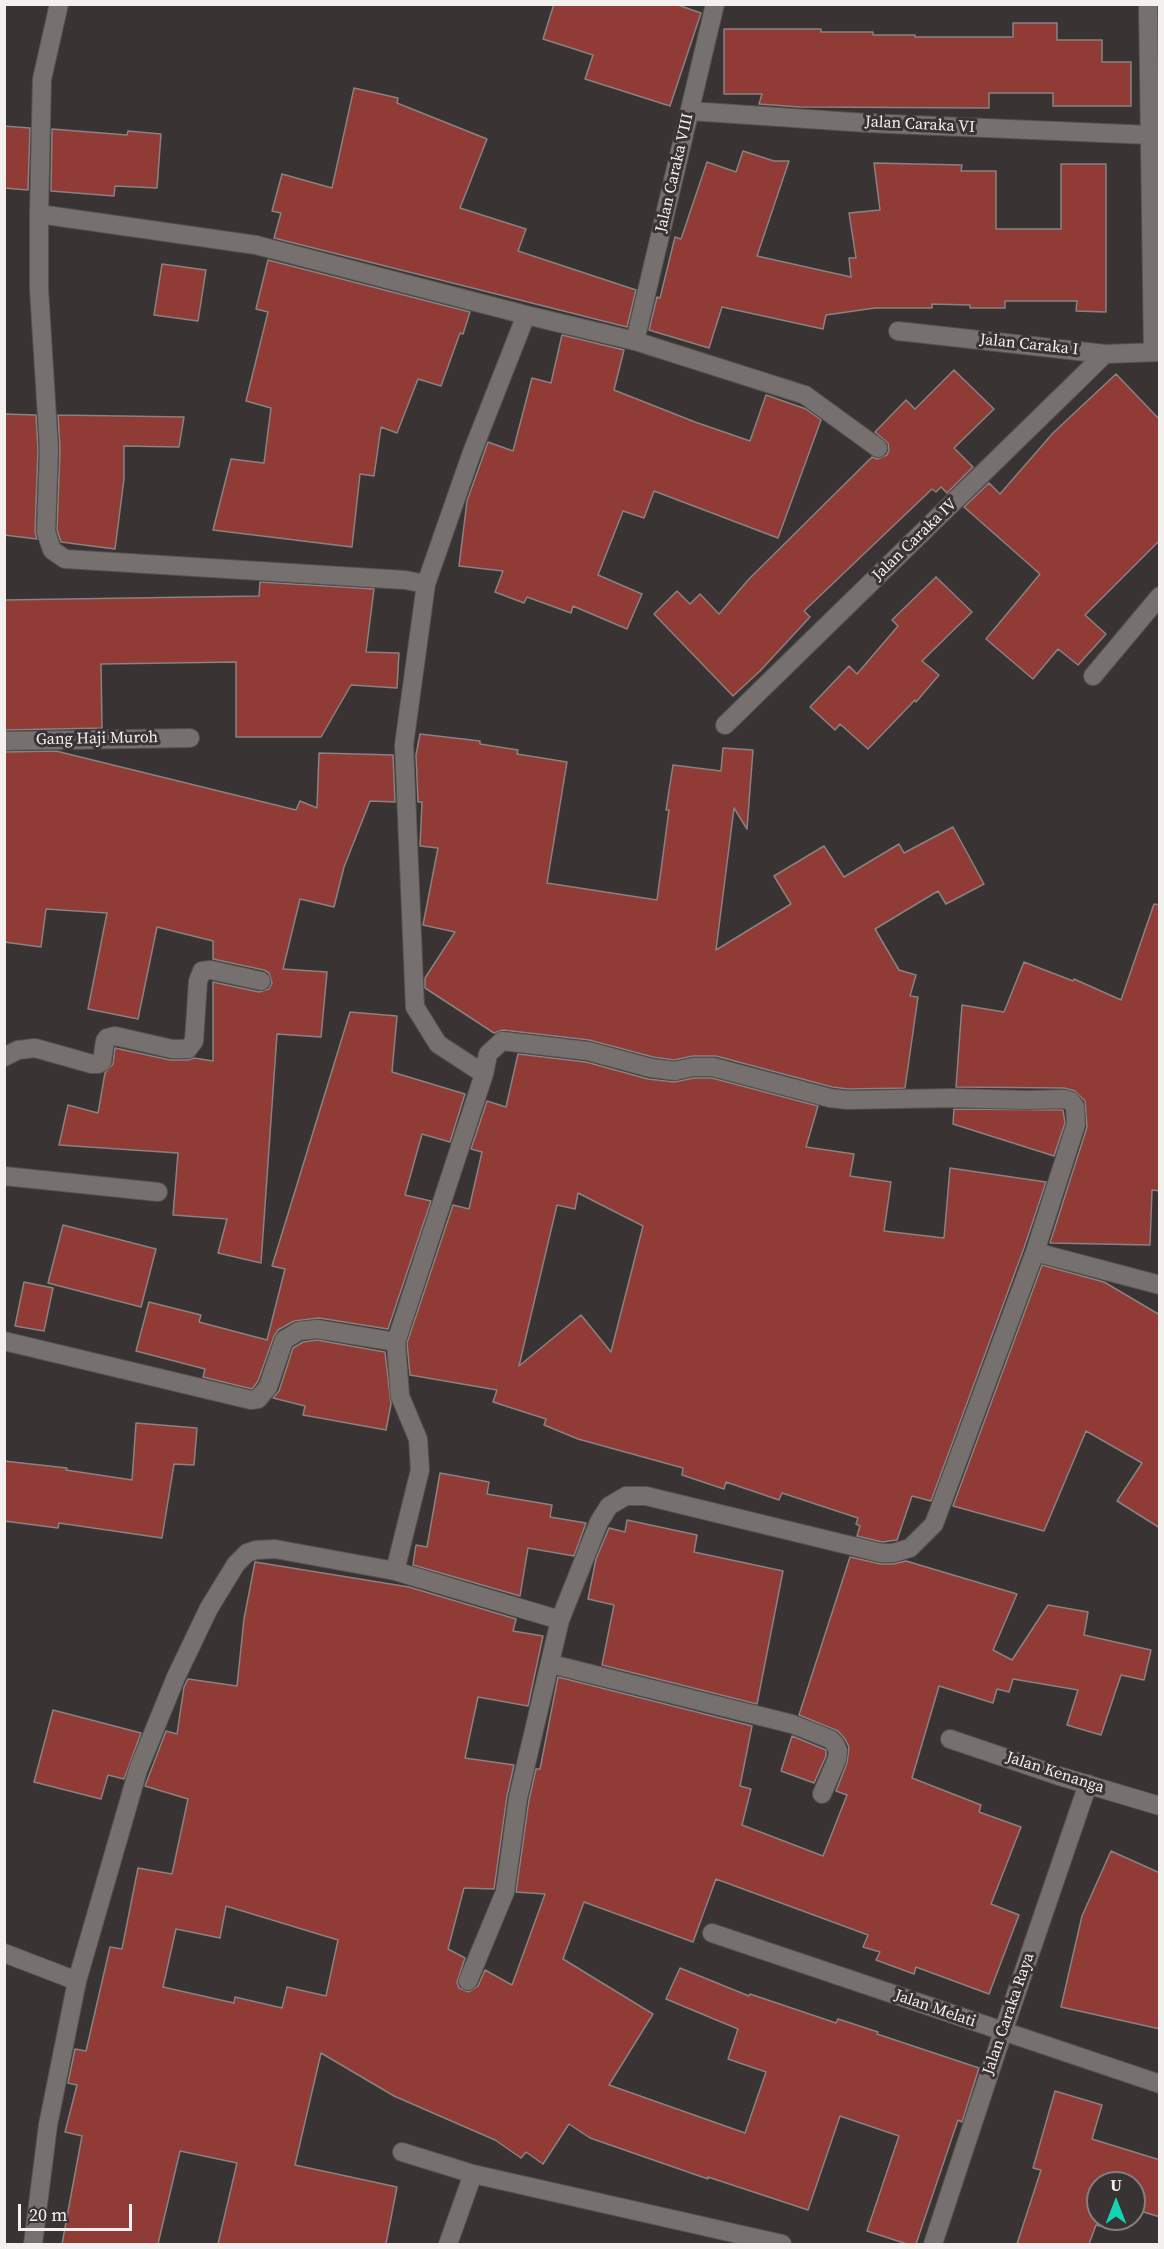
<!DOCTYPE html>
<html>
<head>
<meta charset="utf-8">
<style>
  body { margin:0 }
  #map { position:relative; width:1164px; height:2249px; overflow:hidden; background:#393433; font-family:"Source Serif 4",serif }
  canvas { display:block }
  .frame { position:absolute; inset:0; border:6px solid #f3f0ef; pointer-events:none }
  .north { position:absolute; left:1086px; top:2171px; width:60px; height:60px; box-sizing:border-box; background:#393433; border:2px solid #837f7e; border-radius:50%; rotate:0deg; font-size:16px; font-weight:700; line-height:24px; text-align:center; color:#f3f0ef }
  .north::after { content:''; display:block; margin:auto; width:21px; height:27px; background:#14d5b3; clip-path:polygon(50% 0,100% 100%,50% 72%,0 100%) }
  .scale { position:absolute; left:18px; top:2204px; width:114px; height:27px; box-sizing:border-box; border:3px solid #f3f0ef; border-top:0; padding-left:8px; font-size:18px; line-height:21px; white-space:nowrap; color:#f3f0ef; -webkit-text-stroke:4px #393433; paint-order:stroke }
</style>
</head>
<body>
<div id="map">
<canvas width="1164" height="2249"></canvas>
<div class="frame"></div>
<div class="north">U</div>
<div class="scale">20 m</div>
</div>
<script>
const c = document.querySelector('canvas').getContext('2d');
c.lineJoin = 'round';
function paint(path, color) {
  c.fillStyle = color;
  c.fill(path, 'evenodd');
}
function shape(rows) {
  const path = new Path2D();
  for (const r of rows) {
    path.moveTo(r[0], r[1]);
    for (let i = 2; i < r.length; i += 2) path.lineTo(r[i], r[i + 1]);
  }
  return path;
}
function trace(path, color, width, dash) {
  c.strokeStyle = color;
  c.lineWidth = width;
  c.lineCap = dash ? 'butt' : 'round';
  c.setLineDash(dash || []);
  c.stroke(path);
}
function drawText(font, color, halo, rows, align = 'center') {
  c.font = font + ' "Source Serif 4",serif';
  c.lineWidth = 6;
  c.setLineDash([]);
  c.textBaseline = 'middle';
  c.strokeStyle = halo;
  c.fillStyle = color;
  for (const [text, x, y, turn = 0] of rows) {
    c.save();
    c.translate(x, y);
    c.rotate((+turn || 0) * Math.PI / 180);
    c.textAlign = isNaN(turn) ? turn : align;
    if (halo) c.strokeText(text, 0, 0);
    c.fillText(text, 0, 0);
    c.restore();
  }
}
const building = shape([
  [554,4,675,4,701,13,670,106,585,79,593,55,543,39,554,4],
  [1013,23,1057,23,1057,40,1102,40,1102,62,1131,62,1131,106,1053,106,1053,93,989,93,989,108,800,107,759,104,762,94,724,94,724,29,821,29,821,32,873,32,873,35,915,35,915,37,1013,37,1013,23],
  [354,88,398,98,397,103,487,139,460,208,526,229,518,251,636,290,627,327,274,238,281,213,272,211,282,174,332,188,354,88],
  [4,126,30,128,28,190,4,188,4,126],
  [52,129,127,135,128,131,161,134,157,188,115,186,114,196,51,191,52,129],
  [743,151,774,161,789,161,757,256,851,277,849,258,856,258,849,213,880,210,874,163,962,165,961,171,996,171,996,229,1061,229,1061,164,1106,164,1106,312,1076,311,1077,301,1005,301,1005,308,970,308,970,305,932,304,932,308,875,308,826,315,823,329,722,307,709,348,649,330,657,297,660,298,675,237,681,239,707,162,736,172,743,151],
  [268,260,470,312,463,334,460,333,441,386,418,379,397,433,381,427,374,476,360,474,352,547,213,530,231,459,264,463,271,408,246,401,268,312,256,309,268,260],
  [162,264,206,270,198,321,154,315,162,264],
  [562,335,624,350,614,390,695,422,750,441,766,395,806,409,821,420,778,538,654,491,644,518,623,511,598,575,642,594,627,629,573,606,571,613,527,597,524,603,495,592,503,571,459,566,467,501,488,442,513,451,532,378,551,383,562,335],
  [954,370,994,409,954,448,973,467,947,493,941,487,936,492,932,489,804,611,810,617,760,671,733,696,654,614,677,591,690,604,700,594,719,614,749,579,872,457,877,459,887,455,889,450,888,443,875,432,906,400,915,409,954,370],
  [1116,374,1160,420,1160,540,1085,615,1106,634,1078,665,1058,649,1033,679,986,639,1040,574,964,507,989,483,1000,494,1053,433,1116,374],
  [4,414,36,415,38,449,35,532,37,539,4,535,4,414],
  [58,415,184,417,179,447,124,446,124,479,115,549,61,542,57,530,60,449,58,415],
  [936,577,972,612,922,661,939,675,916,702,915,700,868,749,840,724,835,730,810,707,849,666,857,674,898,626,892,620,936,577],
  [260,582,374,589,366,652,399,653,397,688,351,685,321,737,236,737,236,662,101,664,102,728,4,730,4,600,259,596,260,582],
  [420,734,480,741,480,744,518,750,517,754,567,762,547,883,657,900,669,810,666,810,673,765,721,771,723,748,753,750,747,829,734,808,716,950,791,904,774,876,824,846,844,877,899,844,904,853,953,827,984,884,946,904,938,891,875,929,899,970,916,975,910,996,918,997,905,1088,848,1089,832,1087,716,1056,693,1056,674,1060,653,1057,589,1040,503,1030,494,1033,425,988,425,978,455,932,423,925,438,848,420,846,422,802,418,802,416,755,420,734],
  [56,751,296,810,300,801,317,808,319,753,393,755,395,802,370,801,344,867,334,907,300,899,283,969,327,972,321,1037,277,1034,261,1263,218,1253,227,1219,173,1215,178,1153,59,1145,68,1105,98,1113,105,1073,113,1064,115,1048,170,1060,188,1060,194,1058,213,1061,213,982,259,992,269,989,272,983,269,973,264,970,213,959,213,941,157,927,138,1019,88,1009,107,913,46,909,41,947,4,942,4,752,56,751],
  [1154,904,1160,905,1160,1191,1152,1190,1150,1245,1050,1243,1087,1127,1085,1101,1075,1091,1064,1088,956,1087,962,1005,1004,1012,1024,962,1073,981,1074,979,1121,1000,1154,904],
  [350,1012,397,1016,392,1072,465,1094,450,1142,422,1134,405,1195,431,1201,388,1329,319,1318,294,1321,278,1330,274,1336,258,1381,252,1389,203,1377,205,1369,136,1351,149,1302,201,1315,199,1322,267,1340,285,1269,272,1266,350,1012],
  [518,1054,586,1062,648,1079,674,1082,694,1078,712,1078,818,1106,806,1147,854,1154,850,1176,891,1182,884,1231,944,1238,950,1168,1046,1182,1024,1248,931,1501,912,1496,897,1540,882,1542,857,1536,860,1526,856,1524,858,1518,782,1493,779,1500,726,1482,724,1489,682,1475,683,1468,578,1439,544,1425,546,1419,493,1402,497,1390,410,1375,407,1343,453,1205,469,1209,482,1152,471,1149,487,1101,506,1107,518,1054],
  [578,1193,643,1226,611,1352,581,1315,519,1366,557,1205,575,1209,578,1193],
  [954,1109,1063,1110,1065,1123,1054,1156,953,1124,954,1109],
  [63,1225,156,1249,141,1307,48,1283,63,1225],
  [1042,1265,1104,1282,1160,1315,1160,1528,1117,1501,1142,1463,1086,1431,1044,1531,953,1506,1042,1265],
  [24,1282,53,1288,44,1331,15,1326,24,1282],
  [317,1340,385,1352,391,1404,386,1430,303,1415,305,1406,273,1398,279,1391,293,1348,303,1342,317,1340],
  [136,1423,197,1428,194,1465,174,1464,162,1538,59,1523,58,1528,4,1521,4,1461,67,1468,66,1470,132,1480,136,1423],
  [440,1473,489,1482,487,1494,552,1505,550,1517,586,1523,574,1556,528,1548,520,1596,413,1565,416,1545,427,1547,440,1473],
  [627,1520,697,1535,694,1552,783,1571,757,1704,602,1665,614,1605,588,1599,596,1559,609,1528,625,1532,627,1520],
  [850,1557,881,1564,893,1564,906,1561,1017,1594,993,1650,1012,1660,1048,1605,1088,1612,1084,1635,1151,1650,1144,1680,1121,1675,1101,1735,1067,1725,1078,1690,1013,1679,1009,1692,997,1689,993,1703,939,1686,912,1778,981,1805,979,1812,1021,1827,991,1904,1019,1915,989,1994,916,1967,914,1974,876,1960,880,1952,863,1947,868,1935,716,1879,693,1942,584,1902,563,1959,653,2014,609,2085,745,2133,766,2072,728,2059,738,2029,666,1999,680,1968,749,1996,750,1994,836,2023,838,2019,878,2032,877,2034,979,2068,962,2122,958,2120,916,2244,907,2244,867,2231,899,2136,840,2116,808,2210,708,2177,708,2179,590,2138,569,2124,543,2164,526,2152,521,2158,495,2140,394,2096,321,2053,295,2165,397,2187,386,2244,218,2244,237,2163,180,2151,158,2244,62,2244,82,2136,65,2132,77,2085,68,2083,75,2049,86,2051,110,1947,122,1949,138,1868,172,1874,188,1799,145,1786,166,1731,177,1734,184,1687,188,1679,237,1686,244,1619,255,1562,409,1587,516,1619,513,1631,543,1636,528,1706,478,1697,465,1758,514,1765,507,1796,494,1889,464,1888,448,1949,465,1958,457,1982,459,1988,469,1992,478,1986,485,1970,512,1985,545,1894,516,1892,529,1800,536,1769,540,1769,558,1677,752,1726,740,1786,751,1789,742,1825,823,1856,847,1795,836,1791,847,1763,849,1747,845,1739,838,1731,799,1715,850,1557],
  [226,1906,338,1940,326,1996,287,1987,282,2008,235,1997,234,2003,163,1987,176,1929,220,1938,226,1906],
  [53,1710,141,1733,124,1779,108,1775,101,1799,34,1782,53,1710],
  [792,1736,826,1750,826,1756,814,1783,781,1771,792,1736],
  [1111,1851,1160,1873,1160,2029,1061,2007,1082,1916,1111,1851],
  [1055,2091,1102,2105,1092,2139,1160,2160,1160,2217,1134,2209,1134,2183,1098,2183,1098,2219,1102,2219,1100,2226,1096,2225,1089,2244,1017,2244,1041,2170,1033,2168,1055,2091]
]);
const minor = shape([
  [59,4,42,79,39,214,39,289,49,449,46,532,52,550,65,559,405,580,426,584,404,745,415,1007,438,1044,484,1074],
  [1148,4,1153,352],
  [690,111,867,123,1151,135],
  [39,214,256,245,526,315,635,341,805,395,878,448],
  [898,331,1105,354,1160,352],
  [635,341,715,4],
  [426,584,471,455,526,315],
  [1093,676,1160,596],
  [725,725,1105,354],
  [4,741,190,738],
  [4,1057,18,1050,35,1048,92,1064,98,1064,102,1062,105,1041,107,1038,115,1036,172,1049,188,1049,194,1041,198,981,202,971,211,970,261,981],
  [4,1176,158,1192],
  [1035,1252,1160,1285],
  [4,1341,251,1400,258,1399,268,1387,284,1340,299,1331,317,1329,396,1342],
  [395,1571,420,1470,418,1439,400,1396,396,1342,484,1074,488,1054,502,1041,588,1051,651,1068,675,1071,693,1067,713,1067,830,1098,847,1100,951,1098,1027,1100,1064,1099,1071,1101,1075,1107,1076,1124,1035,1252,934,1524,910,1548,893,1553,881,1553,646,1496,626,1496,609,1506,599,1522,560,1620,518,1798,505,1892,468,1981],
  [551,1664,792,1724,830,1739,835,1744,838,1751,837,1759,822,1794],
  [950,1739,1059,1776,1160,1806],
  [712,1933,1160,2084],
  [4,1953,77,1981],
  [402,2152,473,2174,448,2244],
  [473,2174,782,2244],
  [33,2244,48,2125,77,1981,138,1770,176,1677,209,1608,236,1564,247,1553,256,1550,275,1549,395,1571,560,1620],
  [933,2244,1003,2032,1088,1784]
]);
const streetNames = [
  ["Jalan Caraka VI",920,125,3],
  ["Jalan Caraka VIII",675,173,-77],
  ["Jalan Caraka I",1029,345,6],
  ["Jalan Caraka IV",915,540,-44],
  ["Gang Haji Muroh",97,739,-1],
  ["Jalan Kenanga",1055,1773,18],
  ["Jalan Melati",935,2009,19],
  ["Jalan Caraka Raya",1009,2014,-71]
];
paint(building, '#913b37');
trace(building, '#888281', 1.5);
trace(minor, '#575252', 20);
trace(minor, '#76706f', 18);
drawText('16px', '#f3f0ef', '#393433', streetNames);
</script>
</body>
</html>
